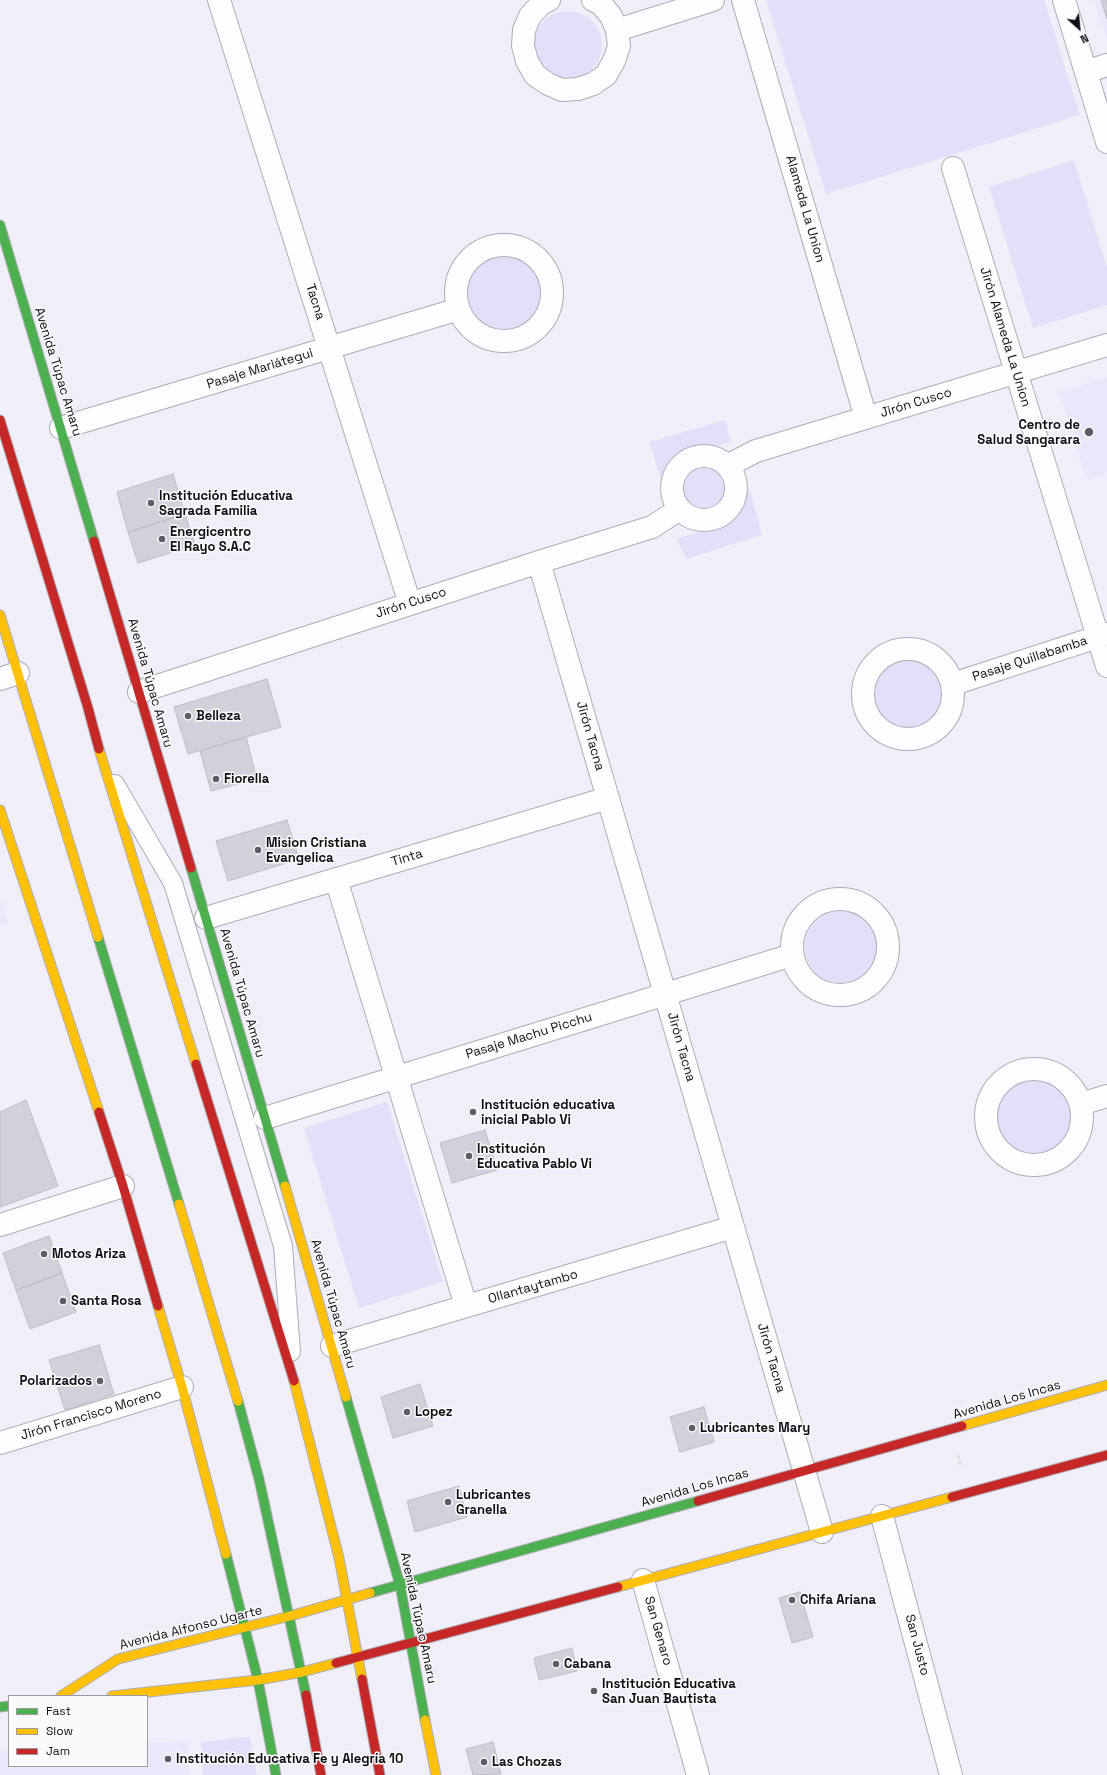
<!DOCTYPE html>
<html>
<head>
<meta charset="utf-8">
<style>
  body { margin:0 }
  #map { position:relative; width:1107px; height:1775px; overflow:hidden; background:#f0eef8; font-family:"Space Grotesk",sans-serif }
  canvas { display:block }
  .legend { position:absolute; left:8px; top:1695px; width:140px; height:72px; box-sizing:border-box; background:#fafafa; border:1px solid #9c9b9f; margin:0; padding:5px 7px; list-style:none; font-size:12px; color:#0f0d16 }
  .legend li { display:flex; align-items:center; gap:8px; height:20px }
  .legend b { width:20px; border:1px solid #9c9b9f }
  .north { position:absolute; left:1059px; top:8px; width:40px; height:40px; -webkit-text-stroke:3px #fafafa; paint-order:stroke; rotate:153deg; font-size:11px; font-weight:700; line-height:16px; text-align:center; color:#0f0d16 }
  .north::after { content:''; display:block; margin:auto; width:14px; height:18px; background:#0f0d16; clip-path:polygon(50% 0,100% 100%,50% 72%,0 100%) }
</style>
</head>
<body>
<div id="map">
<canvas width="1107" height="1775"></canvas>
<ul class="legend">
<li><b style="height:5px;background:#4caf50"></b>Fast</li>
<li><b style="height:5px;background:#ffc107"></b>Slow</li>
<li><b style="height:5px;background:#c62828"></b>Jam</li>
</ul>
<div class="north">N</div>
</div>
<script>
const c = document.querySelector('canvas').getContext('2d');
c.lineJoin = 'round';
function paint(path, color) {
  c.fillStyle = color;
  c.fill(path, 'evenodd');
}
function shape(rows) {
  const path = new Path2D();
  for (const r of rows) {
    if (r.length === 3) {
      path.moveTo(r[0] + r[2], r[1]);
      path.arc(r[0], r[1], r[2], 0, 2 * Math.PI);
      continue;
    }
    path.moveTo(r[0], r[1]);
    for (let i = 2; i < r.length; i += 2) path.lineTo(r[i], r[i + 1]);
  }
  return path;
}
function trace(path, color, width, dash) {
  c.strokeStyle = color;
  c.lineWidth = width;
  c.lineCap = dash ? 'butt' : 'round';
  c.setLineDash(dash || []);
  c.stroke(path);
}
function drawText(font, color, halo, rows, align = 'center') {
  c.font = font + ' "Space Grotesk",sans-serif';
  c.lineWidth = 3;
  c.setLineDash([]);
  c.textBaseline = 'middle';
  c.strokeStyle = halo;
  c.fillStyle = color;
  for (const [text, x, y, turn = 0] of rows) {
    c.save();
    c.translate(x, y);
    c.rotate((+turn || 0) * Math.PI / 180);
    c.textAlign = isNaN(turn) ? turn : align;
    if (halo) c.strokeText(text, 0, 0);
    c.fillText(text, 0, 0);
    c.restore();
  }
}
const built = shape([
  [1094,0,1107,0,1107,40],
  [1107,377,1107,473,1087,480,1059,392],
  [0,898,8,922,0,925],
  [188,1741,190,1775,0,1775,0,1752,9,1751,9,1766,147,1766,147,1743]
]);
const green = shape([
  [766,0,1044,0,1080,115,826,194],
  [568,45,34],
  [1074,160,1107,268,1107,305,1033,328,989,187],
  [504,292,40],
  [725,420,731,442,692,453,673,466,663,485,649,442],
  [704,490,22],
  [750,490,762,535,686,559,677,539,714,527,734,514,742,494],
  [908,695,35],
  [841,947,36],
  [1034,1118,38],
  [387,1102,443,1282,359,1308,304,1128],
  [250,1737,257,1775,203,1775,201,1742]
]);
const building = shape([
  [1101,0,1107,0,1107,19,1101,0],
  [173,474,185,514,128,532,117,492,173,474],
  [185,514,195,545,138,563,128,532,185,514],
  [267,679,281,727,188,754,174,707,267,679],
  [246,737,257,779,211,791,200,751,246,737],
  [287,820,299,859,228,881,216,841,287,820],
  [26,1100,58,1186,0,1207,0,1112,26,1100],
  [485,1130,497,1170,452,1183,440,1143,485,1130],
  [49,1236,62,1273,16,1290,3,1253,49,1236],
  [62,1273,76,1312,30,1329,16,1290,62,1273],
  [99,1345,114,1394,65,1410,49,1360,99,1345],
  [420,1384,433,1426,393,1438,381,1397,420,1384],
  [704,1407,714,1442,680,1452,670,1417,704,1407],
  [459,1486,467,1517,415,1532,407,1501,459,1486],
  [800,1592,813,1637,792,1643,779,1598,800,1592],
  [572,1648,577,1671,539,1680,534,1658,572,1648],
  [493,1742,501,1774,473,1775,466,1749,493,1742]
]);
const path = shape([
  [958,1455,961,1467]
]);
const lane = shape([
  [115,784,173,883,283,1246,291,1352]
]);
const street = shape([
  [219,0,410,604],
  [549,0,541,4,530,16,524,30,523,46,527,61,535,75,548,84,562,90,578,89,593,84,606,75,614,61,619,46,617,30,611,16,601,4,593,0],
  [743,0,866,418],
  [1064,0,1107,142],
  [617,30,713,0],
  [1086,72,1107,65],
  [953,168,1107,666],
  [504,293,48],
  [61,428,459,309],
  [704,488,32],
  [727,466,756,451,1107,345],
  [539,562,822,1532],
  [908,694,45],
  [0,679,18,673],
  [953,684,1107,634],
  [139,692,539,562,652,527,680,509],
  [336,879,466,1306],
  [840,947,48],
  [206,918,608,798],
  [1034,1117,48],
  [1081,1104,1107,1096],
  [265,1118,792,955],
  [0,1225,123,1186],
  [332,1346,733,1227],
  [0,1443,182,1387],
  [882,1516,951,1775],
  [643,1580,698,1775]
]);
const fast = shape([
  [0,225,94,541],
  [191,868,285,1186],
  [98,937,179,1204],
  [346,1397,400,1585,425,1720],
  [238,1401,259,1479,306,1695],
  [226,1554,258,1680,276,1775],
  [370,1593,698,1501],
  [0,1707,9,1706]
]);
const slow = shape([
  [0,615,98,937],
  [99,749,196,1064],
  [0,810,99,1112],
  [285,1186,346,1397],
  [179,1204,238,1401],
  [158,1306,182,1387,226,1554],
  [294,1381,339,1558,362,1679],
  [962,1426,1107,1385],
  [618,1587,952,1497],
  [61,1696,118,1659,290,1616,370,1593],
  [112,1696,258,1680,302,1672,336,1663],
  [425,1720,436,1775]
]);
const jam = shape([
  [0,420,88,708,99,749],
  [94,541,191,868],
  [196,1064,294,1381],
  [99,1112,123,1186,158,1306],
  [952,1497,1107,1455],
  [698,1501,962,1426],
  [336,1663,618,1587],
  [362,1679,380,1775],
  [306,1695,321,1775]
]);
const markers = [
  [1089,432,5,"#5e5c65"],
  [151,503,4,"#5e5c65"],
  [162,539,4,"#5e5c65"],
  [188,716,4,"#5e5c65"],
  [216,779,4,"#5e5c65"],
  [258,850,4,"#5e5c65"],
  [473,1112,4,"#5e5c65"],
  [469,1156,4,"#5e5c65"],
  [44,1254,4,"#5e5c65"],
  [63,1301,4,"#5e5c65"],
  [100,1381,4,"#5e5c65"],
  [407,1412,4,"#5e5c65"],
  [692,1428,4,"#5e5c65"],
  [448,1502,4,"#5e5c65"],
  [792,1600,4,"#5e5c65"],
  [556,1664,4,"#5e5c65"],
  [594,1691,4,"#5e5c65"],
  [168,1759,4,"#5e5c65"],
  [484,1762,4,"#5e5c65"]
];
const streetNames = [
  ["Alameda La Union",805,209,74],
  ["Tacna",315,302,72],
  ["Jirón Alameda La Union",1005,337,73],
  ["Pasaje Mariátegui",260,369,-17],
  ["Avenida Túpac Amaru",58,372,73],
  ["Jirón Cusco",916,403,-17],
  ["Jirón Cusco",411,603,-18],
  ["Pasaje Quillabamba",1030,659,-18],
  ["Avenida Túpac Amaru",150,683,74],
  ["Jirón Tacna",590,736,74],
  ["Tinta",407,858,-17],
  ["Avenida Túpac Amaru",242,993,74],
  ["Pasaje Machu Picchu",529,1036,-17],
  ["Jirón Tacna",681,1047,74],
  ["Ollantaytambo",533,1287,-16],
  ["Avenida Túpac Amaru",333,1304,74],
  ["Jirón Tacna",771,1358,74],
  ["Avenida Los Incas",1007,1400,-16],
  ["Jirón Francisco Moreno",91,1415,-17],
  ["Avenida Los Incas",695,1488,-16],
  ["Avenida Túpac Amaru",418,1618,78],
  ["Avenida Alfonso Ugarte",191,1628,-14],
  ["San Genaro",658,1631,74],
  ["San Justo",917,1645,75]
];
const poiNames = [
  ["Centro de",1080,425,"right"],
  ["Salud Sangarara",1080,440,"right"],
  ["Institución Educativa",159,496],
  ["Sagrada Familia",159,511],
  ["Energicentro",170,532],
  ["El Rayo S.A.C",170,547],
  ["Belleza",196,716],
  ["Fiorella",224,779],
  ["Mision Cristiana",266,843],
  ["Evangelica",266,858],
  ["Institución educativa",481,1105],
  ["inicial Pablo Vi",481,1120],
  ["Institución",477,1149],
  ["Educativa Pablo Vi",477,1164],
  ["Motos Ariza",52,1254],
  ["Santa Rosa",71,1301],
  ["Polarizados",92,1381,"right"],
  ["Lopez",415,1412],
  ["Lubricantes Mary",700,1428],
  ["Lubricantes",456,1495],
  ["Granella",456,1510],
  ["Chifa Ariana",800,1600],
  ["Cabana",564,1664],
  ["Institución Educativa",602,1684],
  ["San Juan Bautista",602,1699],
  ["Institución Educativa Fe y Alegría 10",176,1759],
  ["Las Chozas",492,1762]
];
paint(built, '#ebe7fb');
paint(green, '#e3def9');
paint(building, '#d2d0da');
trace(building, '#bebcc5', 1);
trace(lane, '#aeacb5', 20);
trace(street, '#aeacb5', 24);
trace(fast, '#aeacb5', 11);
trace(slow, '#aeacb5', 11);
trace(jam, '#aeacb5', 11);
trace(path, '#d9d9db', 2.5, [4, 2]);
trace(lane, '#fdfcfe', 18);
trace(street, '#fdfcfe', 22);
trace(fast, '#4caf50', 9);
trace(slow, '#ffc107', 9);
trace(jam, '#c62828', 9);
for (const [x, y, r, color] of markers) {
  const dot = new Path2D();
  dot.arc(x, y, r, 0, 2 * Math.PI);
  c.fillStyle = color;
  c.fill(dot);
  trace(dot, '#fafafa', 1.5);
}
drawText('13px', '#0f0d16', '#fafafa', streetNames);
drawText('bold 13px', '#0f0d16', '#fafafa', poiNames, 'left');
</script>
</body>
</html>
